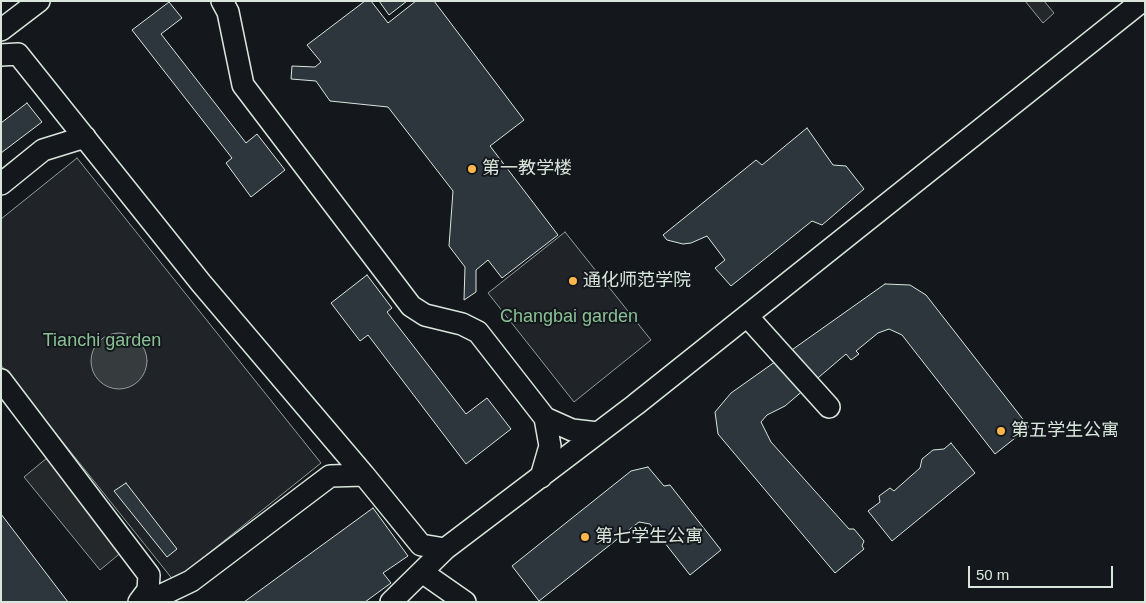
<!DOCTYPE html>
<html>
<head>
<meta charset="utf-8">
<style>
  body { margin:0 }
  #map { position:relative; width:1146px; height:603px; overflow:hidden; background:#14181c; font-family:Helvetica,sans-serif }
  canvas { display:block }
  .frame { position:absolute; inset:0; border:2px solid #d8e6dc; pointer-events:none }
  .scale { position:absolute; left:968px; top:566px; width:145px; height:22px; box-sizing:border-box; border:2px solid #d8e6dc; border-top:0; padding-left:6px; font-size:15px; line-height:18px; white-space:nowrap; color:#d8e6dc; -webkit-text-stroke:4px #14181c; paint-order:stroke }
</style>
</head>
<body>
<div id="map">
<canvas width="1146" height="603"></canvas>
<div class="frame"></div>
<div class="scale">50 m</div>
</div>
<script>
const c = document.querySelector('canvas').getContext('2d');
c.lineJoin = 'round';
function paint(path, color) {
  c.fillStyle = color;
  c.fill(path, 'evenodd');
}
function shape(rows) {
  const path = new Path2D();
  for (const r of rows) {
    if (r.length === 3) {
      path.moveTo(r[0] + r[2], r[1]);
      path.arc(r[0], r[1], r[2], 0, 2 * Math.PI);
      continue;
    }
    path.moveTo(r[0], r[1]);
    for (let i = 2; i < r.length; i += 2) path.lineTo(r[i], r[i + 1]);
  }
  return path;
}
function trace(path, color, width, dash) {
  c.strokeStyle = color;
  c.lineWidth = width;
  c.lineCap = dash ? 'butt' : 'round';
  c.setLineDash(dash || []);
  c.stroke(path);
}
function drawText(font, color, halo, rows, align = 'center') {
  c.font = font + ' Helvetica,"Noto Sans SC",sans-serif';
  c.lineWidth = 4;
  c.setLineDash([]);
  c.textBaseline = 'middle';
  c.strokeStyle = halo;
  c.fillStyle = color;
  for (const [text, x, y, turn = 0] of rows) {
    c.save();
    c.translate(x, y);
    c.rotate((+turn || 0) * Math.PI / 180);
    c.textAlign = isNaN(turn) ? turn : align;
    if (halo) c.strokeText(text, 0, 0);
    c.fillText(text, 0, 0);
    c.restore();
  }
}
const green = shape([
  [77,158,321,463,174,581,1,365,1,219,77,158],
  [565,232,651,340,574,402,488,293,565,232]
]);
const parking = shape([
  [1025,1,1044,1,1054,13,1043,23,1025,1],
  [47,458,123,551,100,570,24,477,47,458]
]);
const water = shape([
  [119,361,28]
]);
const building = shape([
  [365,1,371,1,388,23,416,1,434,1,524,120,490,146,558,235,502,278,488,260,476,270,476,292,464,300,465,267,449,246,453,191,388,107,330,101,316,81,291,79,292,66,315,67,321,62,307,45,365,1],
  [379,1,407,1,389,15,379,1],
  [169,2,182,18,161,34,246,143,257,134,285,170,251,197,226,163,232,158,132,30,169,2],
  [27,103,42,122,1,153,1,123,27,103],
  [807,128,833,165,846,166,864,189,822,225,812,221,731,286,715,268,725,260,707,236,691,243,683,244,667,240,663,235,756,160,762,165,807,128],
  [367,275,392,308,387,312,466,414,487,398,511,429,466,464,368,335,360,341,331,303,367,275],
  [885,284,910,285,926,295,1029,427,995,454,902,335,889,329,878,333,856,351,859,354,851,360,846,354,785,406,767,415,761,422,771,442,849,529,854,529,864,541,862,546,864,549,835,573,718,434,715,412,731,393,885,284],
  [951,443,975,473,892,541,868,511,880,502,879,496,890,488,894,491,920,468,922,459,933,450,944,449,951,443],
  [648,467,664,486,670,485,721,550,690,575,650,524,639,522,539,601,512,566,631,471,648,467],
  [126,483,177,549,167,557,114,491,126,483],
  [373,508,408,556,383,573,391,583,365,602,244,602,373,508],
  [1,514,68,602,1,602,1,514]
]);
const minor = shape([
  [222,1,228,12,243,85,411,306,425,315,462,324,478,332,545,418,550,446,541,477],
  [1,30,39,1],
  [1,55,18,54,201,283,364,475],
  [1,184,43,150,85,137],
  [747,316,829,407],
  [1,380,149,575,148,590,139,602],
  [545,418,572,430,598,433],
  [422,572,465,602],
  [147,602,191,581,330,476,364,475,421,545,445,549,635,405,1142,1],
  [391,602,445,549]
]);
const markers = [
  [472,169,5,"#ffb74d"],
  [573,281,5,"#ffb74d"],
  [1001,431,5,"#ffb74d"],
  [585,537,5,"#ffb74d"]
];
const poiNames = [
  ["第一教学楼",482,169],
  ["通化师范学院",583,281],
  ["第五学生公寓",1011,431],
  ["第七学生公寓",595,537]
];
const parkNames = [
  ["Changbai garden",569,317],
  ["Tianchi garden",102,341]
];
paint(green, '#202428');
trace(green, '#939e99', 1);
paint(parking, '#24282b');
trace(parking, '#939e99', 1);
paint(water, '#363b3e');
trace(water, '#939e99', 1);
paint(building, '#2c363c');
trace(building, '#d8e6dc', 1);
trace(minor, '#d8e6dc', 24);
trace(minor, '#14181c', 21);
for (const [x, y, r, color] of markers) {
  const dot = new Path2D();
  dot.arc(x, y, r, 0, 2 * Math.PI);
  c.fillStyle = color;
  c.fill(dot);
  trace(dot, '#14181c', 2);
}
drawText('18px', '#d8e6dc', '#14181c', poiNames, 'left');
drawText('18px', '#8ac095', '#14181c', parkNames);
</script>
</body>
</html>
